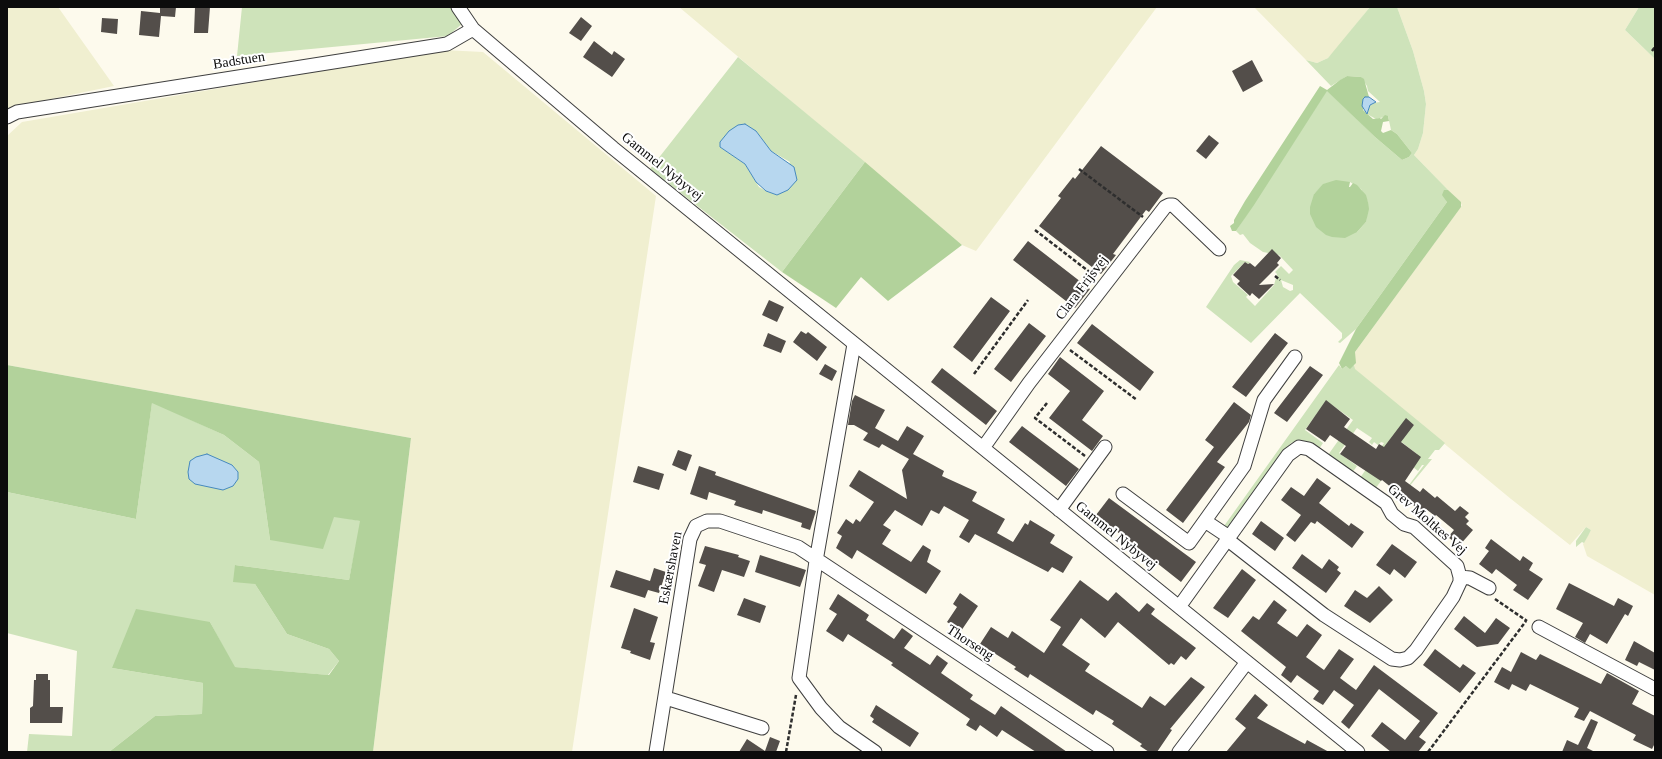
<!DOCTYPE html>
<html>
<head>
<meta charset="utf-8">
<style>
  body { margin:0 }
  #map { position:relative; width:1662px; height:759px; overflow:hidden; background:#fdfaed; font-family:Georgia,serif }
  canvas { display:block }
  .frame { position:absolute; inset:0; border:8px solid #0c0c0c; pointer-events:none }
</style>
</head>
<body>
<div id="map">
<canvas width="1662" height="759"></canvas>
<div class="frame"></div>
</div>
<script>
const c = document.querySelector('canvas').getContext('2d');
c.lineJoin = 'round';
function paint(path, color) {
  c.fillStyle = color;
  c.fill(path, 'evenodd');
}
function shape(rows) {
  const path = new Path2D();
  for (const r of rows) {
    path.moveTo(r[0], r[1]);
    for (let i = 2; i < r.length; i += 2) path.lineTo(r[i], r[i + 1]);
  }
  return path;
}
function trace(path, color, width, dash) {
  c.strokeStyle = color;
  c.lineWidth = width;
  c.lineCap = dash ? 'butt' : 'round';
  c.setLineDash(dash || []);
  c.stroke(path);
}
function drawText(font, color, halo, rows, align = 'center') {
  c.font = font + ' Georgia,serif';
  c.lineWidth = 4;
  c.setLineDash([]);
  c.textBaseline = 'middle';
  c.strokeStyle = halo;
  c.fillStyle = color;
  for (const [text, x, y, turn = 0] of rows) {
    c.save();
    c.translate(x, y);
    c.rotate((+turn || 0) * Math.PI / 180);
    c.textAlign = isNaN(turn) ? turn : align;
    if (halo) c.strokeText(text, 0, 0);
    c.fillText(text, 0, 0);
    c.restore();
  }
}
const farmland = shape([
  [7,7,58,7,114,86,7,108],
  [679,7,1157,7,976,251,962,245],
  [1254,7,1370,7,1336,50,1328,58,1317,63,1306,60],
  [1397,7,1639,7,1625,30,1655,59,1655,595,1587,556,1583,544,1591,530,1586,527,1570,545,1511,499,1354,369,1355,352,1462,205,1414,155,1418,149,1423,133,1426,104,1424,91,1413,51],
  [443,50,483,52,656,196,572,752,373,752,411,438,7,365,7,136,22,122]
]);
const green = shape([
  [242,7,453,7,463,23,448,36,237,56],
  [1370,7,1397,7,1413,51,1424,91,1426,104,1423,133,1418,149,1414,155,1448,190,1444,190,1447,202,1356,329,1340,343,1338,342,1342,338,1342,333,1300,293,1251,343,1206,307,1234,265,1240,260,1250,262,1248,264,1245,262,1231,276,1233,282,1248,295,1246,297,1255,306,1274,285,1277,274,1275,272,1281,266,1289,274,1293,270,1279,255,1263,252,1250,243,1243,234,1240,235,1236,231,1327,90,1375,137,1402,160,1409,157,1412,153,1397,134,1391,130,1388,116,1376,119,1367,114,1370,105,1373,103,1380,102,1368,91,1367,86,1361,77,1347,76,1331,86,1306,60,1317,63,1328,58],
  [1350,182,1361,189,1368,202,1366,222,1357,232,1314,194,1324,184],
  [1281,280,1293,285,1293,290,1290,291,1283,287],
  [1639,7,1655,7,1655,59,1625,30],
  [738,57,865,162,782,272,650,169],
  [756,131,771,151,790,162,777,195,766,191,759,187,745,164,720,147,720,142],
  [1339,365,1342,369,1346,366,1349,367,1354,365,1355,369,1445,443,1439,450,1435,450,1428,459,1432,459,1394,505,1424,465,1422,465,1418,471,1413,467,1417,454,1399,440,1414,425,1406,419,1387,449,1384,447,1379,453,1376,477,1381,481,1375,489,1360,478,1384,443,1381,442,1378,445,1374,442,1372,445,1369,442,1372,438,1357,428,1339,453,1357,466,1352,473,1328,455,1353,420,1326,401,1305,430,1323,443,1319,449,1306,442,1298,441,1291,443,1228,528,1224,526],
  [152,402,224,435,259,462,270,540,334,516,361,521,349,580,235,565,255,584,287,634,329,649,339,661,328,675,234,667,210,622,112,668,203,683,202,714,155,716,109,752,27,752,29,734,72,736,77,651,7,633,7,492,136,519],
  [1586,527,1591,530,1588,536,1584,543,1582,542,1576,547,1576,541]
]);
const forest = shape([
  [1347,76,1361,77,1364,79,1369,97,1365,97,1363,110,1373,119,1380,118,1381,119,1385,115,1388,116,1389,121,1383,122,1381,131,1383,133,1391,130,1397,134,1412,153,1409,157,1402,160,1375,137,1327,91,1254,205,1236,231,1232,231,1230,226,1234,223,1234,220,1245,201,1320,86,1327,90,1340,80],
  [865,162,962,245,888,301,861,277,836,308,782,272],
  [1336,180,1350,182,1349,187,1350,187,1353,183,1357,185,1366,195,1368,202,1369,209,1366,222,1357,232,1345,238,1332,237,1326,235,1316,227,1310,214,1310,207,1314,194,1323,184],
  [1444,190,1448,190,1461,202,1461,207,1355,352,1356,363,1350,369,1346,366,1342,369,1339,363,1356,329,1447,202,1442,195],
  [7,365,411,438,373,752,109,752,155,716,202,714,203,683,112,668,136,609,210,622,235,667,329,675,339,661,329,649,287,634,255,584,233,582,235,565,349,580,360,521,334,517,323,549,270,540,259,462,224,435,152,403,136,519,7,492]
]);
const water = shape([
  [1365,97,1369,97,1376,102,1370,105,1367,114,1362,106,1363,99,1365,97],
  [745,124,756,131,771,151,794,167,797,180,788,190,777,195,766,191,756,182,745,164,720,147,720,142,729,131,738,125,745,124],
  [207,454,232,465,238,472,238,479,233,486,223,490,195,484,189,479,188,472,190,461,196,457,207,454]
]);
const building = shape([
  [160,7,176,7,175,17,161,16,159,37,139,35,141,11,160,13],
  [195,7,210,7,208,33,194,33],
  [581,17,592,26,581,41,569,33],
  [102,18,118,19,117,34,101,32],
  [594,41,612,55,614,51,625,59,612,77,583,57],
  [1252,60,1263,81,1243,92,1232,71],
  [1209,135,1219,143,1206,159,1196,151],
  [1101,146,1163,193,1149,212,1146,210,1113,254,1116,255,1101,274,1039,226,1061,198,1058,196,1073,177,1075,179],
  [1028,241,1090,289,1075,308,1013,260],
  [1272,249,1281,258,1277,263,1279,265,1259,285,1274,284,1259,299,1252,293,1250,296,1237,284,1240,281,1233,275,1245,262,1248,264,1250,263,1255,267],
  [991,297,1010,311,972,362,953,347],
  [769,300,784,307,777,322,762,315],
  [1029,323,1046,336,1011,382,994,369],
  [1092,324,1154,372,1140,391,1077,343],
  [801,331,806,334,808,332,827,347,817,361,793,342],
  [768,333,786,341,781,353,763,346],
  [1275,333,1288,343,1246,397,1232,387],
  [1060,357,1104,391,1082,420,1103,436,1092,451,1049,418,1070,391,1048,374],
  [825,364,837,371,832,381,819,374],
  [1310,366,1323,375,1287,422,1274,413],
  [942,368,997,411,986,425,931,382],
  [855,395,885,410,875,428,898,441,907,426,924,436,913,454,944,471,942,476,977,492,972,501,1005,519,997,533,1013,542,1025,523,1028,525,1030,520,1055,535,1050,543,1073,557,1063,573,1052,567,1048,572,975,534,969,543,959,537,969,520,944,506,939,514,931,510,922,526,895,510,883,525,891,530,882,544,911,562,923,545,931,550,927,562,941,571,926,594,857,550,852,559,836,548,842,536,837,533,846,519,853,524,856,519,860,522,874,502,849,486,859,470,907,499,902,470,909,459,882,444,879,448,863,440,868,433,854,425,848,425,852,401],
  [1326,400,1350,419,1344,427,1376,449,1379,444,1384,447,1406,418,1414,425,1401,442,1421,457,1405,481,1420,492,1423,488,1435,498,1437,496,1455,511,1460,506,1469,513,1465,517,1469,521,1466,524,1473,530,1459,546,1448,537,1454,530,1436,515,1435,516,1426,509,1423,513,1382,480,1381,481,1340,454,1346,446,1330,435,1325,442,1306,429],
  [1234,402,1251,415,1249,422,1217,462,1225,467,1183,523,1166,510,1214,447,1205,440],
  [1022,426,1079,469,1066,486,1009,442],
  [678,450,692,455,686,471,672,465],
  [638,466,664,474,659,490,633,482],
  [699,466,716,472,715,475,816,511,810,530,801,527,802,523,763,510,762,514,734,505,736,501,709,492,707,500,690,494],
  [1317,478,1331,488,1319,503,1349,526,1351,523,1364,532,1352,548,1317,521,1315,524,1311,522,1295,542,1286,535,1301,515,1281,500,1291,487,1304,496],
  [1109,498,1196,562,1181,582,1096,515],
  [1261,521,1284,538,1275,551,1252,534],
  [1491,539,1520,561,1523,556,1533,563,1529,570,1543,579,1528,600,1513,590,1517,585,1496,569,1492,574,1479,564,1489,551,1485,548],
  [1392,544,1417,562,1405,578,1394,569,1390,575,1376,565],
  [705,546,739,555,738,557,750,561,744,577,722,570,714,592,698,586,706,565,699,563],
  [1302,554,1322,569,1329,559,1339,567,1337,570,1341,573,1326,593,1292,568],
  [760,555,806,570,800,587,755,572],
  [654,568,666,572,659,593,648,590,645,598,610,587,616,570,650,581],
  [1242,569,1256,580,1228,618,1213,608],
  [1080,580,1108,601,1116,592,1139,612,1147,603,1155,609,1151,614,1196,648,1186,660,1181,656,1174,665,1171,663,1169,665,1118,622,1105,638,1081,618,1062,645,1090,664,1085,671,1142,708,1150,696,1165,706,1191,677,1205,687,1170,729,1172,730,1157,752,1149,752,1140,746,1142,744,1112,724,1114,721,1096,710,1093,715,1030,674,1028,678,1014,669,1016,667,980,644,991,627,1008,638,1012,631,1044,653,1061,627,1050,620],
  [1569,583,1614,606,1618,598,1633,606,1628,616,1625,614,1607,644,1590,634,1585,643,1575,637,1583,623,1556,609],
  [1379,586,1393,600,1370,623,1344,606,1355,590,1367,598],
  [960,593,978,606,961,631,947,622,957,607,953,604],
  [838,594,869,615,866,620,894,639,902,628,913,636,904,648,930,665,937,655,948,663,941,673,973,695,970,699,995,715,1001,706,1067,752,1036,752,1002,730,997,737,980,725,976,731,966,725,970,719,891,665,893,663,848,634,843,642,826,631,837,614,829,609],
  [744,598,766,606,760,623,737,615],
  [1274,600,1287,610,1277,623,1297,637,1307,624,1322,635,1306,657,1324,670,1339,649,1354,659,1340,678,1356,690,1374,665,1438,713,1419,737,1426,742,1418,752,1391,752,1371,736,1382,722,1405,740,1420,721,1379,689,1349,729,1341,722,1354,705,1334,690,1323,705,1313,699,1319,691,1297,675,1291,683,1281,675,1286,667,1241,631,1253,616,1259,620],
  [634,608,658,617,650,642,655,643,650,660,630,653,631,651,621,648],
  [1464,616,1485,633,1496,618,1510,628,1498,644,1477,647,1454,629],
  [1634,641,1655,653,1655,670,1639,662,1637,666,1625,660],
  [1435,649,1460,668,1463,664,1476,673,1460,693,1423,665],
  [1521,652,1536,660,1540,654,1601,684,1607,673,1639,691,1632,704,1655,716,1655,743,1652,749,1633,740,1636,735,1590,711,1584,721,1574,717,1579,708,1530,684,1526,691,1512,684,1509,690,1494,682,1502,667,1511,672],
  [36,674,48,674,48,680,50,680,50,707,63,707,62,723,30,723,30,708,33,706,34,680,36,680],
  [1255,694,1268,705,1257,718,1305,744,1307,740,1329,752,1226,752,1246,728,1235,719],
  [876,705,919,733,910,747,872,722,874,719,870,716],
  [1591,719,1598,722,1587,748,1595,752,1562,752,1567,740,1578,745],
  [770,737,780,741,776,752,739,752,747,739,765,751]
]);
const path = shape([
  [1652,51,1655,47],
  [1079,169,1143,217],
  [1035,230,1096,277],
  [1275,276,1280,280],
  [1070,350,1137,400],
  [974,374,1028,300],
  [1047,403,1035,418,1085,456],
  [1495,599,1527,621],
  [786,752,796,695],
  [1428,752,1526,621]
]);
const minor = shape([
  [458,7,473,29,613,148,1358,752],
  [7,117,17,112,447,44,473,29],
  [854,344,816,561,799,678,821,708,839,727,875,752],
  [983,448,1029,383,1165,207,1169,205,1173,205,1219,249],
  [1123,494,1189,543,1244,466,1264,400,1295,357],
  [1059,510,1105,447],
  [1205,521,1229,537],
  [1460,577,1470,578,1489,588],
  [1179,607,1288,455,1299,447,1309,449,1386,503,1392,514,1404,524,1414,527,1457,566,1460,577,1460,582,1453,597,1416,650,1408,658,1400,660,1392,659,1324,615,1228,540],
  [1539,627,1655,689],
  [666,698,762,728],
  [656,752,690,539,696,526,707,521,720,521,798,547,1107,752],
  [1179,752,1247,662]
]);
const streetNames = [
  ["Badstuen",239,61,-9],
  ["Gammel Nybyvej",662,167,39],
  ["Clara Frijsvej",1082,288,-53],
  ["Grev Moltkes Vej",1427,520,41],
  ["Gammel Nybyvej",1116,536,39],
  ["Eskærshaven",671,568,-79],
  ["Thorseng",970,643,33]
];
paint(farmland, '#f0efd0');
paint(green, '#cee3ba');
paint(forest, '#b2d29b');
paint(water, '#b7d7ef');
trace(water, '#4689be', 1);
paint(building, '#534e4a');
trace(minor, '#3f3f3f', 15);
trace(path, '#2e2e2e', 2.5, [4, 2]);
trace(minor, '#fff', 13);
drawText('14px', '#0c0c0c', '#fff', streetNames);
</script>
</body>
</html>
